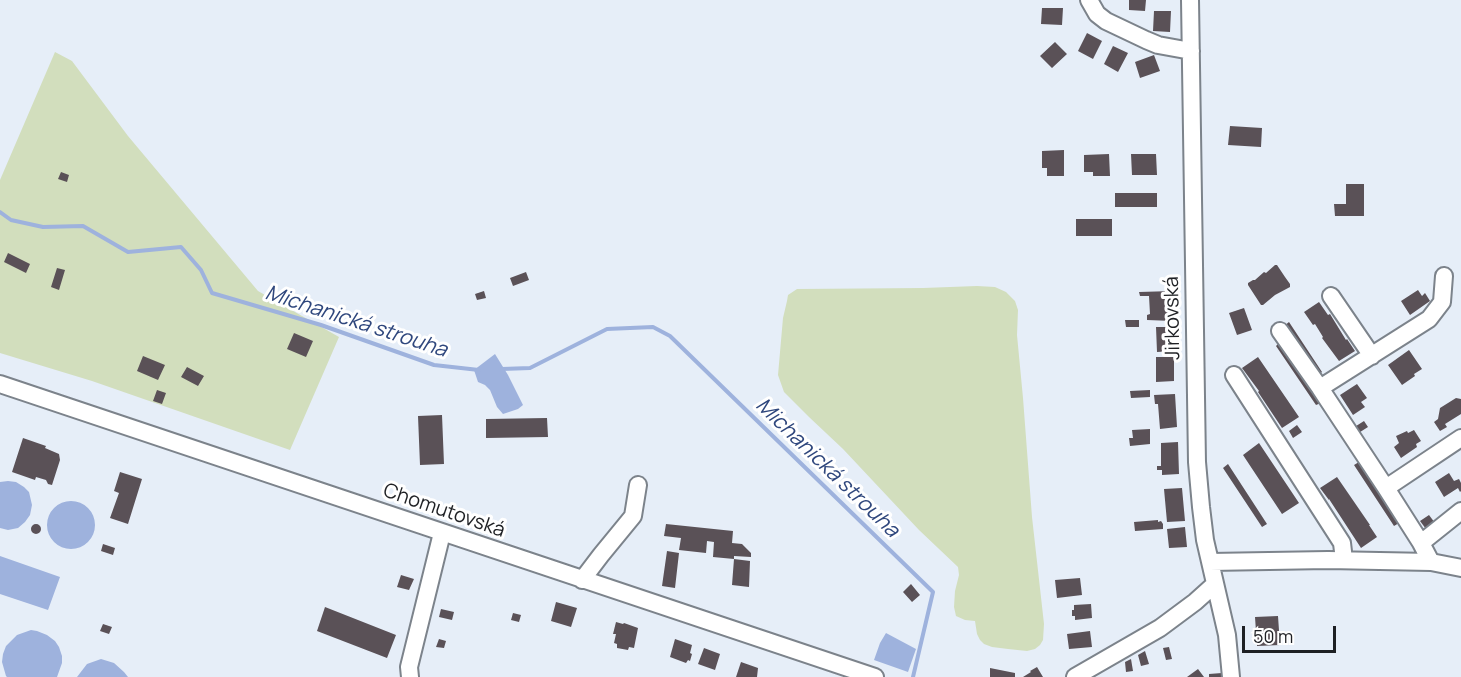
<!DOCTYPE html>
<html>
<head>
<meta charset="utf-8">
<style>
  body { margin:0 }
  #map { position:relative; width:1461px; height:677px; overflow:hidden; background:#e6eef8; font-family:Manrope,sans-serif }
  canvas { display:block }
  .scale { position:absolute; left:1242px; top:626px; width:94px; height:27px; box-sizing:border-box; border:3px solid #1e2024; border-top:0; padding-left:8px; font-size:18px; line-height:21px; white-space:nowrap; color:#1e2024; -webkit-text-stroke:4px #fff; paint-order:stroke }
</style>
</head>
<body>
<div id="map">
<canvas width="1461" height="677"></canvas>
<div class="scale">50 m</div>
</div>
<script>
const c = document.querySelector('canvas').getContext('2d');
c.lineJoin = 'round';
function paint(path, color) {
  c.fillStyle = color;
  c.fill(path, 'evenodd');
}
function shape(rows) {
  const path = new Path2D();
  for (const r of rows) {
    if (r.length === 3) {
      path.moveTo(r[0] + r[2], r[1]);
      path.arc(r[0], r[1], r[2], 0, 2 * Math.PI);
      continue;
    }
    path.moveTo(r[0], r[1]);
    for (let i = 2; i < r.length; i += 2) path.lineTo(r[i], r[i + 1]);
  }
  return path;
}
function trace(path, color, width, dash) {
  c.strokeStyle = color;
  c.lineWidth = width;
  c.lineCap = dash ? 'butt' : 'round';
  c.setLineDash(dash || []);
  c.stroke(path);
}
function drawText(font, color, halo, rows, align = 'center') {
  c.font = font + ' Manrope,sans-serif';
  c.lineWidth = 6;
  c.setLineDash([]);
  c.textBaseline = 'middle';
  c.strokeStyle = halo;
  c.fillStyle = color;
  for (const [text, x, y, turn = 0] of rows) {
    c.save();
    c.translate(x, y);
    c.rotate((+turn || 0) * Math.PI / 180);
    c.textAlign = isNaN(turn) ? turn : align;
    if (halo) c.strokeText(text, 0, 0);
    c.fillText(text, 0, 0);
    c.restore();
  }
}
const green = shape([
  [55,52,72,61,128,136,258,291,339,337,290,450,92,381,0,353,0,180],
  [977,286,995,287,1006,292,1015,301,1018,310,1017,335,1023,398,1032,517,1044,624,1043,640,1040,645,1035,649,1027,651,1008,649,992,647,984,644,980,640,977,634,975,621,965,620,956,616,954,607,955,591,959,575,958,567,919,530,843,449,809,417,784,392,778,375,783,318,787,301,788,295,797,289,923,288]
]);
const water = shape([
  [495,354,508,375,523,405,518,409,503,414,497,407,490,390,485,385,478,382,474,370],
  [8,481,16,482,24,487,29,492,32,505,30,515,25,522,18,528,8,530,0,528,0,482],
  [71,525,24],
  [0,556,60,577,48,610,0,594],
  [31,630,37,631,47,635,55,641,59,647,62,656,62,663,57,677,7,677,6,676,2,662,3,654,6,646,17,635],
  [886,633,916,649,908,672,874,660,880,643],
  [101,659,114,663,124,672,128,677,77,677,87,664]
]);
const stream = shape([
  [0,212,11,220,43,227,83,226,128,252,181,247,201,270,212,293,321,325,434,365,479,370],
  [502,369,530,368,607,329,653,327,670,336,933,592,913,677]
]);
const building = shape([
  [1129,0,1146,0,1145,11,1129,10],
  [1042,8,1063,8,1062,25,1041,24],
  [1154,11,1171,11,1170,32,1153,31],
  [1087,33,1102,41,1093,59,1078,51],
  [1055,42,1067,54,1052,68,1040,56],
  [1113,46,1128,53,1118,72,1104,64],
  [1154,55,1160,71,1140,78,1135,62],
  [1230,126,1262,128,1261,147,1228,145],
  [1064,150,1064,176,1047,176,1047,168,1042,168,1042,151],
  [1109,154,1110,176,1093,176,1093,172,1084,172,1084,155],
  [1131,154,1156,154,1157,175,1132,175],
  [61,172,69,175,67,182,58,179],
  [1346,184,1364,184,1364,216,1335,216,1334,204,1346,204],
  [1115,193,1157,193,1157,207,1115,207],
  [1076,219,1112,219,1112,236,1076,236],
  [8,253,30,264,26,273,4,262],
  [1275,265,1277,265,1285,277,1290,284,1290,287,1275,295,1263,305,1261,305,1248,285,1248,283,1253,280,1255,280,1264,272,1266,273],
  [57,268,65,270,59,290,51,287],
  [526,272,529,280,513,286,510,278],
  [1418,290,1422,296,1425,293,1430,301,1410,315,1401,301],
  [484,291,486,298,477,300,475,294],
  [1173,291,1173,321,1147,320,1147,315,1150,314,1149,296,1140,296,1139,292],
  [1319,302,1328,315,1330,314,1346,340,1347,339,1355,351,1339,361,1322,338,1323,337,1315,324,1313,325,1304,312],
  [1244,308,1252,330,1237,335,1229,313],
  [1125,320,1139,320,1139,327,1126,327],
  [1289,322,1322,372,1317,376,1284,326],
  [1156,327,1174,327,1174,351,1157,352],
  [294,333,313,341,306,357,287,349],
  [1280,342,1321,403,1316,405,1276,346],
  [1409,350,1422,369,1414,374,1415,376,1402,385,1388,365],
  [143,356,165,365,158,380,137,371],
  [1156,357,1174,357,1174,381,1156,382],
  [1258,357,1299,417,1282,428,1258,392,1259,391,1242,368],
  [187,367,204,376,198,386,181,377],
  [1357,384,1367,398,1361,402,1365,407,1353,415,1340,395],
  [157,390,166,393,162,404,153,401],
  [1150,390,1150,397,1131,398,1130,391],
  [1175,394,1177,427,1160,429,1158,404,1155,404,1154,395],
  [1456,398,1461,399,1461,414,1445,424,1447,427,1440,431,1434,422,1438,419,1440,408],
  [442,415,444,464,420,465,418,416],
  [547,418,548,437,486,438,486,419],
  [1364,421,1368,427,1357,434,1353,428],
  [1297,425,1302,432,1293,438,1289,431],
  [1150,429,1150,444,1130,446,1129,438,1133,438,1132,430],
  [1414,430,1421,441,1416,444,1417,447,1401,458,1394,447,1399,443,1396,436,1407,431,1408,433],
  [23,438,46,446,45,448,59,454,60,460,52,485,48,484,46,480,36,477,35,480,12,472],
  [1178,442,1179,474,1162,475,1162,470,1157,470,1157,466,1161,466,1161,443],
  [1259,443,1299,503,1282,514,1243,455],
  [1359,462,1399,523,1394,526,1354,465],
  [1228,464,1267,524,1262,527,1223,468],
  [120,472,142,479,128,524,110,518,119,493,114,491],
  [1449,473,1454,481,1459,479,1461,483,1461,491,1460,492,1458,488,1444,497,1435,482],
  [1337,477,1370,525,1369,525,1377,537,1361,548,1329,499,1329,500,1320,488],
  [1182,488,1185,521,1167,522,1164,489],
  [1429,515,1435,523,1426,529,1420,521],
  [1158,520,1158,522,1161,521,1163,524,1163,529,1135,531,1134,522],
  [666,524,733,531,732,543,742,544,751,553,751,557,734,556,734,559,713,557,714,542,707,541,706,553,679,550,681,538,664,536],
  [36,529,5],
  [1185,527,1187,547,1169,548,1167,529],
  [103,544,115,548,113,555,101,551],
  [667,551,679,553,675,588,662,586],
  [734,559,750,561,749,587,732,585],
  [401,575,414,579,409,590,397,587],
  [1080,578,1082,595,1057,598,1055,580],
  [911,584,920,595,912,602,903,592],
  [556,602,577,608,571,627,551,621],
  [1091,604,1092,618,1075,620,1075,616,1072,616,1072,610,1074,610,1074,605],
  [325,607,396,635,387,658,317,631],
  [441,609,454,612,452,620,439,617],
  [513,613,521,615,519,622,511,620],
  [1278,616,1280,645,1257,646,1255,617],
  [616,622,623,624,624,623,638,628,634,648,629,647,628,650,617,648,617,644,614,643,616,634,613,634],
  [103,624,112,627,109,634,100,631],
  [1090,631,1092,647,1069,649,1067,634],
  [439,639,446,641,444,648,436,647],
  [675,639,692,645,690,653,692,654,690,661,688,660,686,663,670,657],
  [1169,647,1172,659,1166,660,1163,648],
  [704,648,720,654,715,670,698,664],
  [1145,651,1149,664,1141,666,1138,655],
  [1131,659,1133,671,1126,672,1125,662],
  [741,662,758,668,757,677,736,677],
  [1037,667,1043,677,1023,677,1031,672,1030,671],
  [990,668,1015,673,1015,677,990,677],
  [1198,669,1204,677,1187,677],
  [1222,673,1222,677,1209,677,1209,674]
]);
const minor = shape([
  [1089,0,1097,14,1106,21,1146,40,1158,45,1191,51],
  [1190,0,1197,462,1201,507,1205,540,1227,635,1231,677],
  [1331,296,1372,356],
  [1280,331,1320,388],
  [1234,375,1342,543,1344,560],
  [0,384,875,677],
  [1386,488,1461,438],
  [1421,543,1461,511],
  [1210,562,1328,560,1431,562,1461,568],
  [1431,562,1421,543,1386,488,1320,388,1429,319,1442,302,1444,276],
  [582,580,601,555,633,516,638,485],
  [410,677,409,667,442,533],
  [1075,677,1160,628,1195,602,1215,584]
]);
const streetNames = [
  ["Jirkovská",1173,318,-91],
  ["Chomutovská",444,511,19]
];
const waterNames = [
  ["Michanická strouha",356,322,18],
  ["Michanická strouha",827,468,44]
];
paint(green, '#d2debd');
paint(water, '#9eb2dd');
trace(stream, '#9eb2dd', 4);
paint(building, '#5a5157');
trace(minor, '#7c838b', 20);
trace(minor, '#fff', 16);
drawText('20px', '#1e2024', '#fff', streetNames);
drawText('italic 21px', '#2f477d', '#fff', waterNames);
</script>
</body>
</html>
